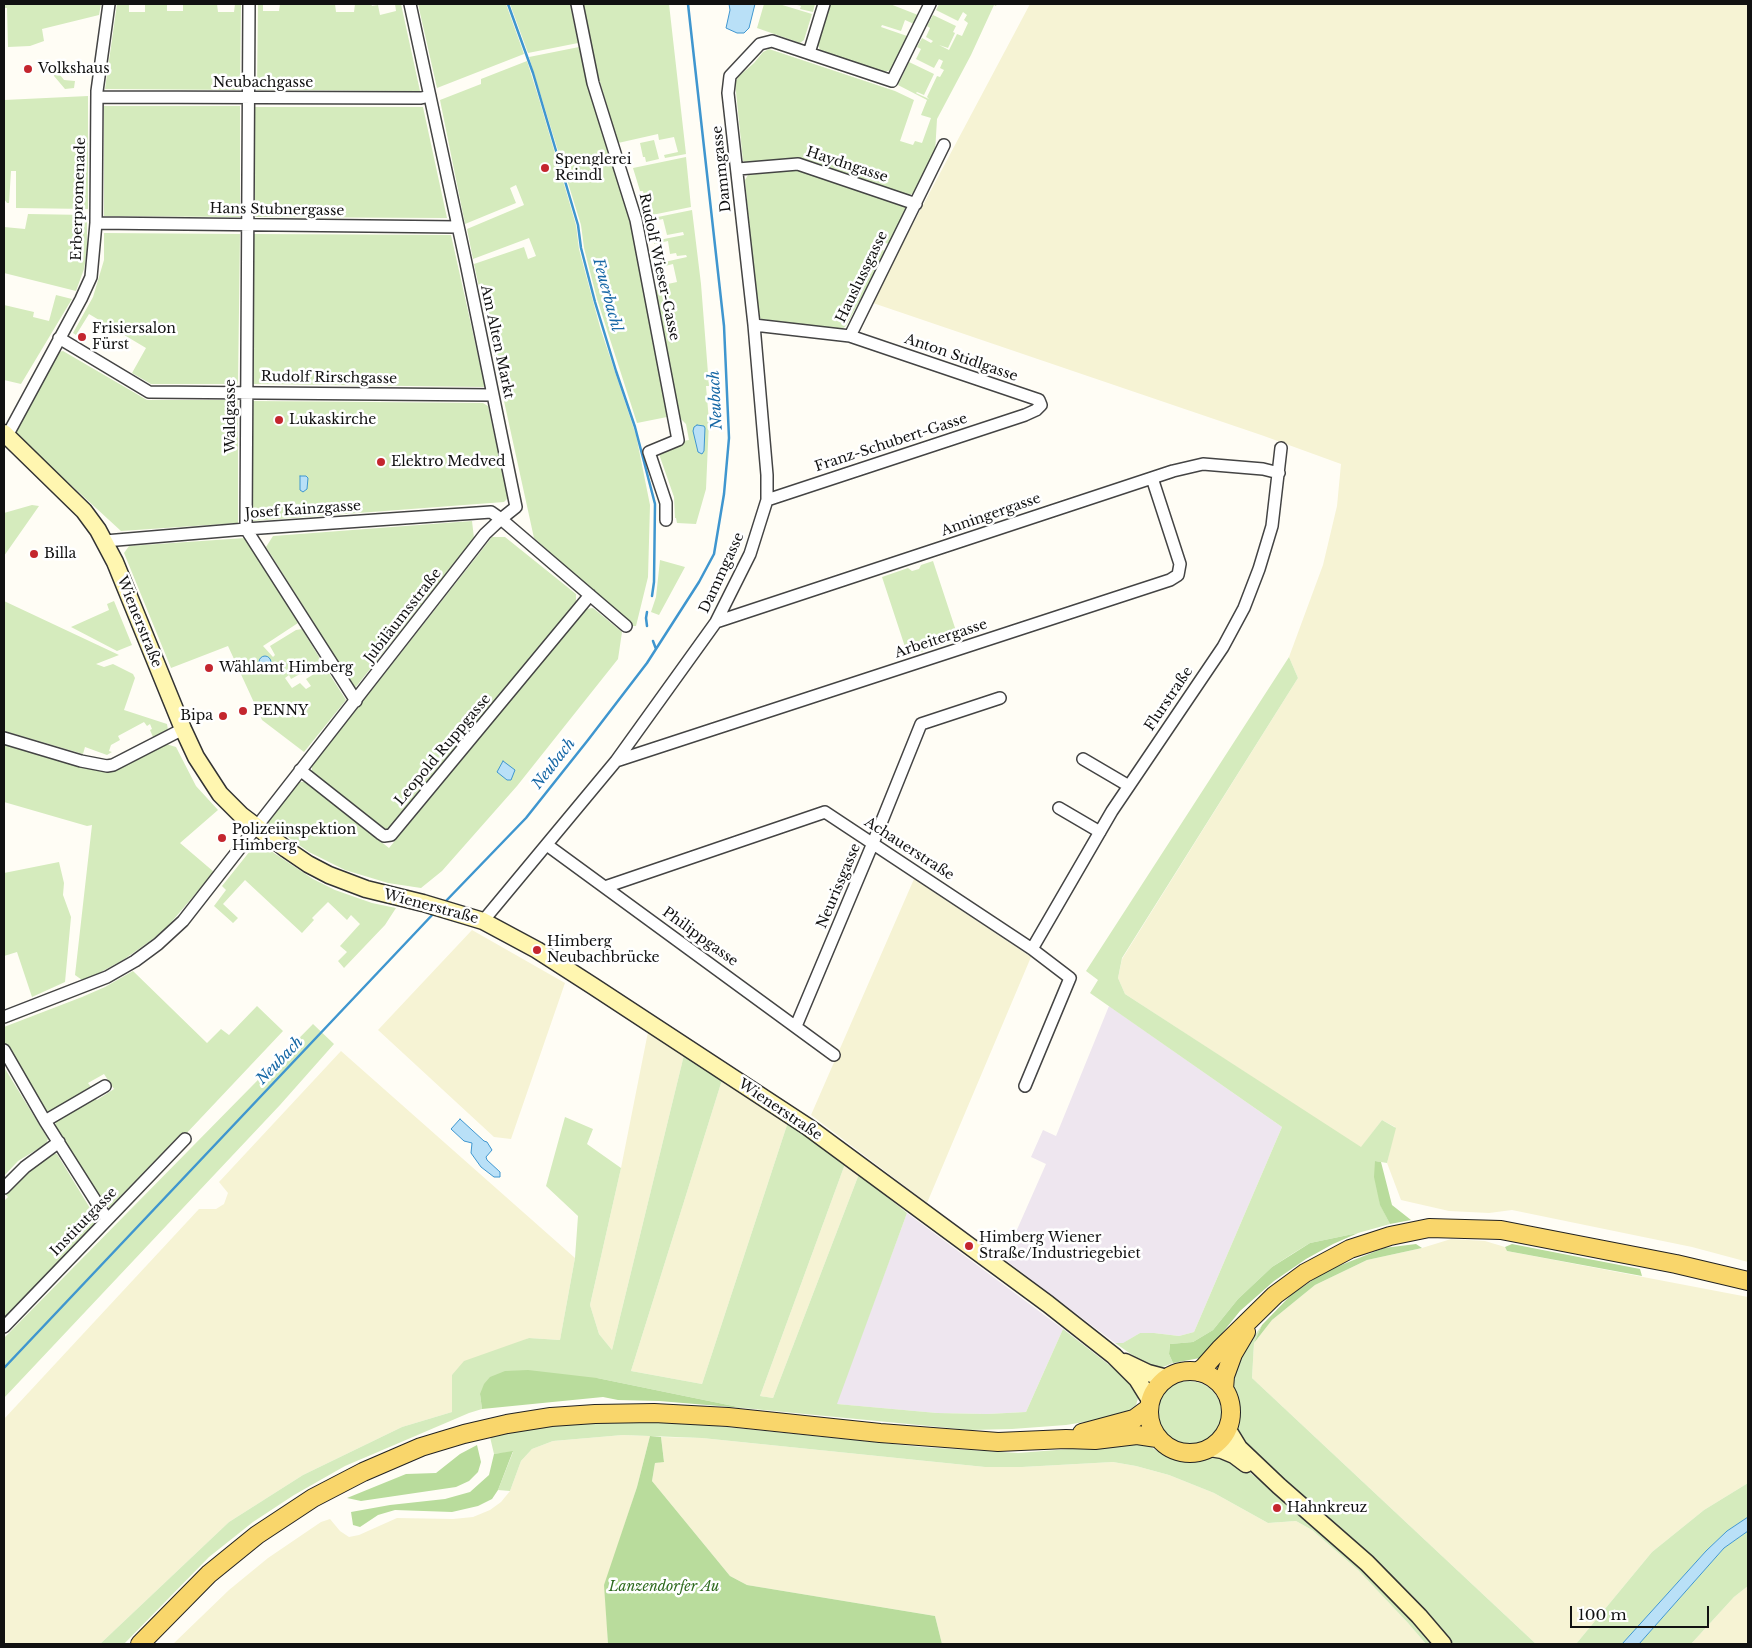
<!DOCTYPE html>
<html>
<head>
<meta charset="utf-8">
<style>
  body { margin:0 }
  #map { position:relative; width:1752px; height:1648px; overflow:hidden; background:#fffdf5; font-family:"Libre Baskerville",serif }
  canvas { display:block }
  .frame { position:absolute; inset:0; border:5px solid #111; pointer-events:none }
  .scale { position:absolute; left:1570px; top:1606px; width:139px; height:22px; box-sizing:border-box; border:2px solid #111; border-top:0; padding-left:6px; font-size:15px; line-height:18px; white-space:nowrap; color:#111; -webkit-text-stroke:4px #fff; paint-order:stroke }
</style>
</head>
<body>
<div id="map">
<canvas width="1752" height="1648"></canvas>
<div class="frame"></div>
<div class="scale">100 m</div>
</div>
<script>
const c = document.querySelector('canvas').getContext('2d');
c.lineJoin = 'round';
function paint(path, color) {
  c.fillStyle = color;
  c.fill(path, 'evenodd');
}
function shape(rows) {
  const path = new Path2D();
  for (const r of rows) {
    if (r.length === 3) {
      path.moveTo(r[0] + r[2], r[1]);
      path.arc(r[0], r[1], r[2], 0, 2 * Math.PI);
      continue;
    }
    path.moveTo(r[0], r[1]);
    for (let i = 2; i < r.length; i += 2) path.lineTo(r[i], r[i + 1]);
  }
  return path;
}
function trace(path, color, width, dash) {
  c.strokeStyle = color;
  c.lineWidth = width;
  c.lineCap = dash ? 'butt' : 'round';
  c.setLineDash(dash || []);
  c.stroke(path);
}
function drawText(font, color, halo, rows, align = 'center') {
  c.font = font + ' "Libre Baskerville",serif';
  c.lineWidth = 5;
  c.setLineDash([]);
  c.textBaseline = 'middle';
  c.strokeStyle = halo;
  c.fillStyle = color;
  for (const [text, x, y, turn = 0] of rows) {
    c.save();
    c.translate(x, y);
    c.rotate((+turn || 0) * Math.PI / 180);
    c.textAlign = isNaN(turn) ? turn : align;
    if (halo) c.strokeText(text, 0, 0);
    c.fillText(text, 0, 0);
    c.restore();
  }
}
const industrial = shape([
  [1109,1006,1282,1127,1194,1332,1179,1336,1154,1333,1140,1333,1122,1344,1115,1343,1004,1259,1046,1164,1031,1157,1043,1130,1056,1136],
  [907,1213,1063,1329,1026,1412,987,1414,937,1413,836,1404]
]);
const farmland = shape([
  [1030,4,1748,4,1748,1262,1692,1247,1512,1210,1489,1213,1449,1211,1401,1200,1387,1163,1395,1127,1382,1120,1361,1148,1125,994,1118,978,1122,959,1298,678,1289,657,1323,565,1337,506,1341,464,1264,436,873,303,880,286],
  [914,879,1031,957,927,1203,811,1115],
  [472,930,565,983,511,1139,494,1137,378,1030],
  [648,1032,684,1055,612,1350,599,1334,590,1305,621,1168],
  [341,1051,575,1258,560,1340,529,1338,452,1375,452,1412,402,1427,303,1475,229,1522,100,1644,4,1644,4,1419,199,1209,216,1209,224,1204,228,1193,219,1182],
  [722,1080,788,1122,702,1384,631,1371],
  [845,1164,859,1174,773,1398,760,1396],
  [1451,1239,1485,1241,1505,1247,1507,1251,1748,1297,1748,1483,1704,1510,1652,1552,1576,1644,1536,1644,1252,1378,1254,1343,1272,1320,1315,1285,1367,1260,1422,1248],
  [623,1435,650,1436,637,1487,605,1585,608,1644,173,1644,229,1590,268,1558,321,1522,330,1519,340,1531,349,1537,359,1535,397,1518,453,1519,473,1517,490,1510,501,1502,510,1491,521,1461,532,1449,553,1441],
  [661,1437,702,1438,985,1467,1022,1467,1113,1462,1136,1466,1169,1475,1214,1493,1268,1523,1296,1521,1312,1530,1358,1570,1408,1623,1426,1644,942,1644,935,1616,747,1585,730,1576,652,1481,655,1463,664,1461],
  [1748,1586,1748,1644,1691,1644,1734,1597]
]);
const green = shape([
  [5,4,101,4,99,15,42,29,44,41,30,46,8,47,7,8,5,8],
  [117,4,129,4,129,12,145,12,145,4,167,4,167,11,183,11,183,4,217,4,218,12,234,12,235,4,241,4,240,90,105,89],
  [258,4,263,4,263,11,279,11,280,4,335,4,336,12,354,12,355,4,371,4,372,6,378,5,380,15,396,11,395,4,401,4,420,91,257,90],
  [418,4,506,4,524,54,437,88],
  [510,4,570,4,578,43,528,53],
  [583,4,669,4,686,154,665,158,664,155,678,152,674,137,659,140,658,134,618,143,595,65],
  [764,4,779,4,812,14,804,40,800,43,757,28],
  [793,4,815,4,813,12,800,9,801,6],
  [830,4,890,4,918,15,914,24,905,20,901,31,882,25,881,27,907,36,891,70,884,72,820,50,818,45],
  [939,4,997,4,996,6,994,5,971,55,937,119,935,153,915,193,909,195,799,158,747,163,743,161,735,82,739,76,754,63,763,52,769,49,895,91,914,100,900,141,913,145,915,141,922,143,931,118,921,115,927,100,898,85,909,62,934,74,924,95,917,92,916,93,929,99,927,97,937,76,940,77,944,70,940,68,943,61,939,59,934,68,916,59,921,49,917,47,922,38,931,43,933,41,926,37,930,28,927,26,933,15,956,26,953,32,955,33,948,48,939,45,949,50,957,34,962,36,968,23,964,20,967,15,963,12,958,21,936,10],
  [579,47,590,94,629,216,667,417,637,423,597,299,584,248,581,225,529,57],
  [527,61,539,99,576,225,579,249,600,327,636,435,650,505,648,577,636,626,633,626,534,538,474,264,524,247,528,259,536,256,529,238,473,259,467,229,524,205,516,185,510,188,516,203,465,224,440,100,481,84,481,79],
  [54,67,64,80,75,81,74,88,65,89,54,76],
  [88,96,88,209,16,208,16,171,11,171,9,203,7,203,4,199,4,100],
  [104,106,240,106,240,217,104,216],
  [255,107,423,107,447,218,255,217],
  [654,140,659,159,646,162,645,157,643,157,640,143],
  [686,157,691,207,652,215,652,210,648,211,643,191,640,191,633,168],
  [797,169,904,206,906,209,890,244,880,242,878,249,886,251,878,266,873,266,873,269,876,270,846,326,842,329,761,319,758,315,745,180,748,175],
  [692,210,701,284,709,386,706,386,709,421,706,489,696,524,677,523,676,518,675,518,674,497,659,454,660,453,681,445,683,441,689,440,686,424,680,418,654,293,656,290,664,289,663,285,677,282,673,264,661,267,660,263,687,257,686,255,677,256,676,253,670,254,668,241,654,244,654,241,684,235,683,232,667,235,663,219,649,222,648,219],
  [28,214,87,215,87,252,84,269,76,291,4,273,4,227,25,229],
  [104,233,240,234,238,384,151,384,132,373,146,348,89,314,76,335,73,333,93,297,104,260],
  [253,234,451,235,485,387,253,384],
  [56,295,72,299,21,384,4,380,4,305,34,312,33,317,49,321],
  [63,351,147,400,238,400,238,523,121,531,12,431,59,352],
  [253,401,483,403,488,406,508,498,504,502,252,521],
  [32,505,39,506,4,556,4,513],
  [472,521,474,538,355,688,266,547,273,536],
  [492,537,505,537,576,594,576,602,390,829,384,830,312,773,312,766],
  [245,538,298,623,263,646,273,657,275,655,270,646,296,630,302,629,322,662,301,675,300,674,291,679,289,675,285,678,292,688,300,683,306,689,311,686,306,679,325,667,346,700,304,752,262,720,228,646,171,668,124,553,129,546],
  [660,560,685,567,659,615,651,612,656,597],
  [933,561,959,640,908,656,882,577,908,568,912,571,919,569,921,565],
  [4,601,119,655,96,664,104,667,113,664,133,674,135,678,124,710,167,724,168,730,161,735,153,737,150,730,152,729,150,724,147,726,144,722,118,736,120,740,111,745,109,751,112,752,107,755,85,747,83,754,4,731],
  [114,601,132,645,117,651,71,627,109,610,107,604],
  [593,608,622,632,618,659,517,786,442,871,421,888,388,883,345,870,309,852,268,823,299,782,305,782,389,848,586,609],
  [1289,657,1298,678,1122,958,1118,978,1125,994,1361,1147,1382,1120,1396,1128,1387,1163,1375,1161,1380,1204,1390,1224,1358,1233,1310,1243,1292,1254,1272,1267,1238,1299,1213,1330,1193,1342,1170,1344,1169,1354,1173,1363,1158,1369,1148,1366,1115,1343,1123,1343,1140,1333,1154,1333,1179,1336,1194,1332,1282,1127,1090,993,1098,980,1086,971],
  [4,744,98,771,107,772,115,770,166,744,176,747,196,786,218,810,180,843,214,872,168,926,153,939,123,960,99,973,82,980,75,975,92,825,87,826,4,802],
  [262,845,313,879,335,890,372,903,396,908,385,925,344,968,338,961,347,952,340,946,360,924,351,915,347,920,328,902,312,918,314,920,302,933,245,880,223,904,238,918,233,923,214,906,226,890,222,886,254,846],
  [59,862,64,883,63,895,71,917,65,982,32,997,17,952,4,956,4,873],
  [133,971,207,1043,221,1029,229,1035,257,1006,283,1031,183,1137,181,1134,110,1207,105,1207,55,1126,56,1122,95,1098,97,1100,114,1089,104,1074,88,1083,91,1087,51,1111,46,1111,4,1041,4,1027,82,997,105,987],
  [313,1024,334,1044,280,1105,4,1398,4,1338],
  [684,1055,722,1080,631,1371,702,1384,788,1122,845,1164,760,1396,773,1398,859,1174,907,1213,837,1404,937,1413,987,1414,1026,1412,1063,1329,1135,1385,1139,1395,1136,1405,1128,1411,1097,1420,1066,1425,1012,1429,970,1430,743,1408,597,1378,480,1394,482,1409,469,1413,345,1466,294,1495,253,1522,209,1557,124,1644,100,1644,229,1522,303,1475,402,1427,452,1412,452,1375,464,1361,529,1338,560,1340,575,1258,578,1216,546,1186,565,1117,593,1129,587,1144,621,1168,590,1305,599,1334,612,1350],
  [4,1067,48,1139,46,1144,18,1161,4,1176],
  [53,1153,57,1154,96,1218,93,1226,4,1319,4,1201,8,1197,4,1193,27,1169],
  [1262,1325,1254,1343,1252,1378,1536,1644,1451,1644,1441,1630,1241,1443,1237,1429,1240,1417,1240,1405,1233,1385,1232,1372,1237,1360],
  [1189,1414,33],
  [628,1421,698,1424,922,1447,1018,1453,1146,1443,1157,1451,1173,1459,1186,1462,1203,1460,1221,1455,1232,1458,1359,1561,1436,1644,1426,1644,1408,1623,1358,1570,1312,1530,1296,1521,1268,1523,1214,1493,1169,1475,1136,1466,1113,1462,1022,1467,985,1467,702,1438,623,1435,553,1441,532,1449,521,1461,510,1491,498,1490,513,1452,494,1454,490,1437,523,1430,577,1423],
  [1748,1483,1748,1517,1727,1531,1706,1551,1622,1644,1576,1644,1652,1552,1704,1510],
  [1748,1531,1748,1586,1734,1597,1691,1644,1639,1644,1724,1548]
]);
const forest = shape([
  [1375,1161,1381,1162,1392,1205,1411,1220,1390,1224,1380,1205,1374,1177],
  [1358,1233,1333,1244,1306,1259,1274,1281,1240,1311,1206,1353,1200,1358,1173,1363,1169,1354,1170,1344,1193,1342,1213,1330,1238,1299,1272,1267,1310,1243],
  [1416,1244,1422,1248,1367,1260,1315,1285,1272,1320,1254,1343,1262,1325,1291,1295,1326,1271,1384,1248],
  [1512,1244,1640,1269,1642,1276,1507,1251,1505,1247],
  [528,1370,597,1378,743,1408,659,1401,618,1400,603,1397,482,1409,480,1394,484,1384,490,1377,505,1371],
  [650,1436,661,1437,664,1462,655,1463,652,1481,730,1576,747,1585,935,1616,942,1644,608,1644,604,1585,637,1487],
  [477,1445,481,1462,478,1472,469,1481,456,1487,361,1501,347,1498,406,1474,436,1473,460,1454],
  [513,1451,498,1490,492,1499,478,1506,452,1512,395,1510,378,1515,360,1527,353,1525,351,1512,390,1505,445,1499,470,1492,489,1475,494,1454]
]);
const water = shape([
  [729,4,755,4,749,28,744,33,737,33,726,28,730,10,729,4],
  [697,425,704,426,705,428,704,451,702,454,698,452,693,431,694,427,697,425],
  [300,476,306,476,308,478,307,489,303,492,300,490,300,476],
  [265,662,6],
  [503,761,515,770,511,780,507,780,497,772,503,761],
  [460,1119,484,1141,487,1142,492,1150,486,1157,487,1160,500,1172,500,1177,494,1177,481,1167,471,1153,472,1143,464,1141,451,1129,460,1119],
  [1748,1517,1748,1531,1724,1548,1639,1644,1622,1644,1706,1551,1727,1531,1748,1517]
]);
const stream = shape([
  [508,4,533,73,578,225,581,248,595,302,616,371,635,427,655,504,654,582,652,596],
  [647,612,646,618,647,626],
  [653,641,656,649],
  [444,903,526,818,588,740,647,663,699,582,714,554,724,494,729,438,724,326,688,4],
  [4,1368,435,912]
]);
const street = shape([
  [249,4,246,529,356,701],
  [410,4,466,263,516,507,501,519,626,626],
  [577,4,593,83,636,220,678,440,649,452,666,503,666,520],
  [809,53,824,4],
  [97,97,421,98,430,96],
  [738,169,798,164,916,204],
  [96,223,458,227],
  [754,325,850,336,1039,400,1041,405,1036,410,1025,415,767,500],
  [850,336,944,145],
  [59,338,149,392,493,395],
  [7,436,81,299,91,277,96,223,97,91,109,4],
  [716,622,1173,471,1203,464,1263,469,1279,473],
  [4,738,81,761,107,766,113,765,183,729],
  [1083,759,1129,786],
  [616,761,1170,580,1178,575,1180,564,1152,478],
  [300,770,381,834,384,836,391,835,590,595],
  [1059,808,1100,832],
  [547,845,834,1055],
  [605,887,825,812,1032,949,1070,978,1025,1086],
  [483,921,616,761,716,622,750,554,767,500,767,475,754,325,728,93,730,76,760,44,772,41,892,81,930,4],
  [1032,949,1112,811,1223,647,1244,608,1259,569,1272,526,1281,448],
  [4,1017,107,977,135,961,158,944,183,921,485,534,501,519,491,512,246,529,105,541],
  [796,1026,873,843,921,724,1000,698],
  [4,1050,45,1121,107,1219],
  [45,1121,105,1086],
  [4,1188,25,1167,59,1142],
  [4,1327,185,1139]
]);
const secondary = shape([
  [4,433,84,511,98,530,115,562,183,729,196,757,220,794,241,815,286,849,308,864,329,875,366,889,423,903,483,921,537,950,593,986,808,1127,1048,1304,1114,1356,1137,1379,1150,1400],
  [1125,1362,1148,1373,1167,1378],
  [1228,1430,1239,1448,1279,1486,1367,1563,1419,1616,1443,1644],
  [1210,1448,1222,1450,1234,1455,1246,1464]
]);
const primary = shape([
  [1190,1412,41],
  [1198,1372,1204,1367,1220,1349,1275,1295,1305,1273,1350,1249,1390,1236,1429,1228,1501,1230,1676,1264,1748,1281],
  [1224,1389,1225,1376,1233,1354,1246,1332],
  [1082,1433,1134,1419,1149,1408],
  [140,1644,209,1574,257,1535,313,1498,363,1472,421,1447,464,1434,507,1424,551,1417,595,1414,654,1413,728,1417,880,1433,998,1442,1066,1439,1095,1440,1137,1435,1157,1438]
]);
const markers = [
  [28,69,5,"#c4262e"],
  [545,168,5,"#c4262e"],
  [82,337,5,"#c4262e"],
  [279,420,5,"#c4262e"],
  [381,462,5,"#c4262e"],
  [34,554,5,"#c4262e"],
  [209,668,5,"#c4262e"],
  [243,711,5,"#c4262e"],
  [223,716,5,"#c4262e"],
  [222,838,5,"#c4262e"],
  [537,950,5,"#c4262e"],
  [969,1246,5,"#c4262e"],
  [1277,1508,5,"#c4262e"]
];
const poiNames = [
  ["Volkshaus",38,69],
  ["Spenglerei",555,160],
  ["Reindl",555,176],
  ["Frisiersalon",92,329],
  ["Fürst",92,345],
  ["Lukaskirche",289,420],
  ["Elektro Medved",391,462],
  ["Billa",44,554],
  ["Wählamt Himberg",219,668],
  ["PENNY",253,711],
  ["Bipa",213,716,"right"],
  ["Polizeiinspektion",232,830],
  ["Himberg",232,846],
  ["Himberg",547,942],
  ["Neubachbrücke",547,958],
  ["Himberg Wiener",979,1238],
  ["Straße/Industriegebiet",979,1254],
  ["Hahnkreuz",1287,1508]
];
const streetNames = [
  ["Neubachgasse",263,83],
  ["Haydngasse",847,165,18],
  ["Dammgasse",722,169,-96],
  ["Erberpromenade",79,199,-88],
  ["Hans Stubnergasse",277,210,1],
  ["Rudolf Wieser-Gasse",659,267,78],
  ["Hauslussgasse",862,277,-64],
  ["Am Alten Markt",497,342,78],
  ["Anton Stidlgasse",961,358,19],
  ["Rudolf Rirschgasse",329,378,1],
  ["Waldgasse",231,416,-90],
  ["Franz-Schubert-Gasse",891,443,-18],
  ["Josef Kainzgasse",303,510,-4],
  ["Anningergasse",991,515,-19],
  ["Dammgasse",722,573,-65],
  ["Jubiläumsstraße",403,616,-52],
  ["Wienerstraße",139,622,68],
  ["Arbeitergasse",941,639,-18],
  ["Flurstraße",1169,699,-56],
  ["Leopold Ruppgasse",443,750,-50],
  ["Achauerstraße",909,849,33],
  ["Neurissgasse",839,886,-67],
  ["Wienerstraße",431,907,15],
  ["Philippgasse",700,937,36],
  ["Wienerstraße",780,1110,34],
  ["Institutgasse",84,1222,-46]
];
const parkNames = [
  ["Lanzendorfer Au",664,1587]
];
const waterNames = [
  ["Feuerbachl",607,295,75],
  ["Neubach",716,400,-93],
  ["Neubach",554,764,-52],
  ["Neubach",280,1061,-46]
];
paint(industrial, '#eee6ef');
paint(farmland, '#f6f3d4');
paint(green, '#d5ebbd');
paint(forest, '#b9dc9c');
paint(water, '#b9e0f7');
trace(water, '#3f96cf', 1);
trace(stream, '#3f96cf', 2.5);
trace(street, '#444', 14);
trace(secondary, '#333', 19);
trace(primary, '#222', 20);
trace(street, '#fff', 11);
trace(secondary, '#fff6b0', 16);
trace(primary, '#f9d66b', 18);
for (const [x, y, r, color] of markers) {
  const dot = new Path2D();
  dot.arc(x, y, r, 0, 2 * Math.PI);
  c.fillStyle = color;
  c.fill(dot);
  trace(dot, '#fff', 2);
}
drawText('14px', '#111', '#fff', poiNames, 'left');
drawText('14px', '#111', '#fff', streetNames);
drawText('italic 14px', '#2f6b1f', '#fff', parkNames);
drawText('italic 15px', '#1768a6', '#fff', waterNames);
</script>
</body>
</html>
